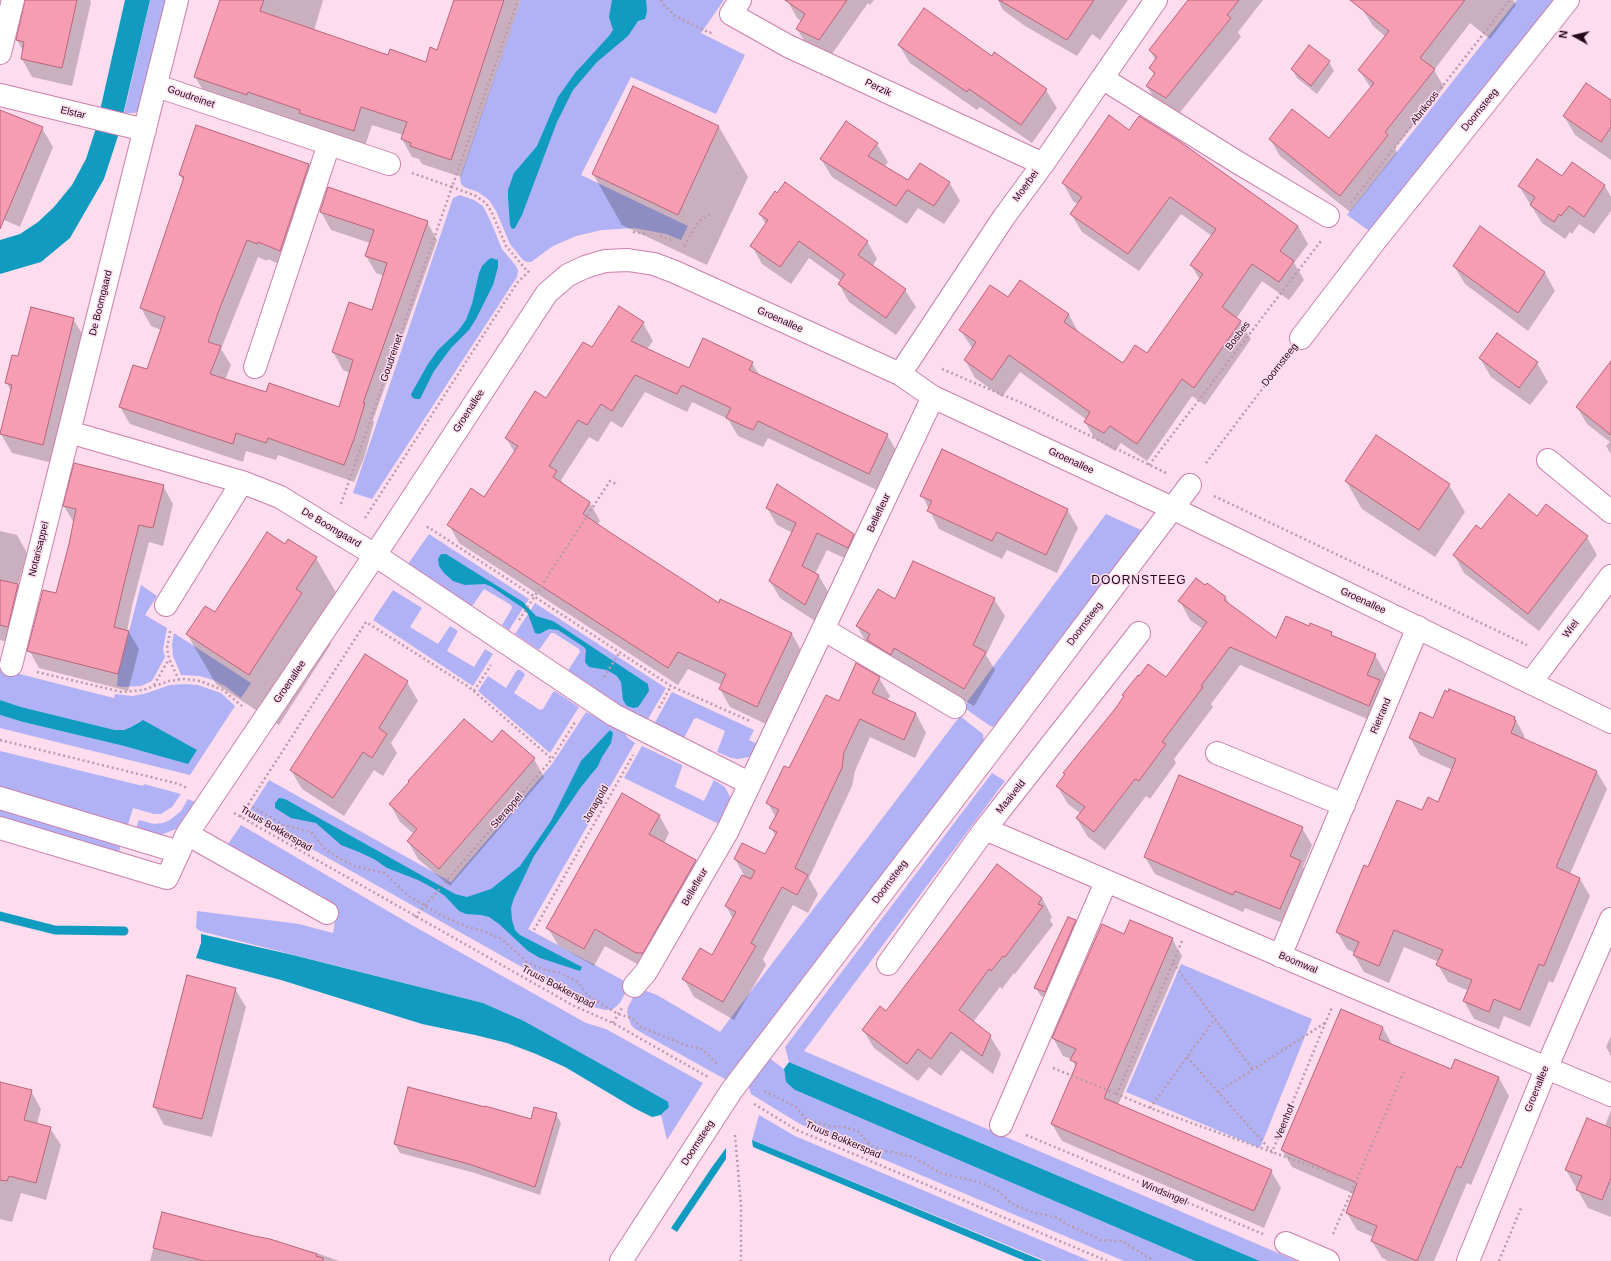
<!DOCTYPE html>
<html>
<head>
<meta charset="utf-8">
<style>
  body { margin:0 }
  #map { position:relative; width:1611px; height:1261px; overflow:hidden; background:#fddcee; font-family:Helvetica,sans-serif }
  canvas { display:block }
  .north { position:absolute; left:1555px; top:16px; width:40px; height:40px; -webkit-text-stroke:3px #fddcee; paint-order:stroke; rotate:278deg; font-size:11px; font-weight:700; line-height:16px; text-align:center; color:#24081a }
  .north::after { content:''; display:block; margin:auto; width:14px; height:18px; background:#24081a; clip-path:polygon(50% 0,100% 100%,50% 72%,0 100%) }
</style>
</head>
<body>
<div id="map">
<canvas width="1611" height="1261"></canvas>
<div class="north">N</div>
</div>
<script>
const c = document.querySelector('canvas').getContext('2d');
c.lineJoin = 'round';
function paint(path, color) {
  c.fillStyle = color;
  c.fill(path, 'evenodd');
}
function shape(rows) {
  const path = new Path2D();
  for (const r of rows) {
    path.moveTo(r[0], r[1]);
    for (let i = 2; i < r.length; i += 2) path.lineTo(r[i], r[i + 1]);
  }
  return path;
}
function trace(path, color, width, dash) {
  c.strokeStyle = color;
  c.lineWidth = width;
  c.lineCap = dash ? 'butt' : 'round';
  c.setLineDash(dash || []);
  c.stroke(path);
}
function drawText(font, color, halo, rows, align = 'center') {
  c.font = font + ' Helvetica,sans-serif';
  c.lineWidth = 3;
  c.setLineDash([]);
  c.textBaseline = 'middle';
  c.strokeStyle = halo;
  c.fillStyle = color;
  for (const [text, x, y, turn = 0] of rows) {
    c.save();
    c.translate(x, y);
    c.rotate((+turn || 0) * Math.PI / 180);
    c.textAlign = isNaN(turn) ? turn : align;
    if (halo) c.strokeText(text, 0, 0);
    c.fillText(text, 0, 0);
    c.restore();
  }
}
const green = shape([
  [150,0,166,0,138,111,135,113,124,113],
  [521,0,724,0,701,33,745,55,716,114,631,77,581,175,688,226,681,240,666,234,634,228,602,230,576,236,553,246,531,262,527,262,523,260,510,244,496,211,489,200,478,192,464,187,461,184,460,178],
  [1517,0,1557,0,1374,230,1368,230,1347,215],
  [460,195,474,200,483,206,491,222,502,249,516,266,518,270,517,277,372,499,353,493,453,198],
  [1106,514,1141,530,1141,533,995,727,990,726,966,709,967,702],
  [429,534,529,599,509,630,502,625,512,608,511,605,484,589,473,605,470,605,408,564],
  [141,585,157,596,145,615,167,628,163,649,165,657,152,681,141,686,122,687,117,686,118,674],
  [393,590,422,608,410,627,438,644,450,626,458,631,447,651,474,667,485,649,493,654,473,686,373,620],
  [535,603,666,688,647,721,636,716,608,699,599,691,569,671,569,669,580,652,579,649,554,633,551,633,539,650,515,634],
  [174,633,251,683,241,698,225,686,213,680,200,676,181,675,173,656,172,644],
  [0,669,114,698,115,694,132,696,144,694,170,685,184,684,198,685,221,693,235,706,190,775,0,728,0,715,23,722,124,746,188,763,140,721,131,727,124,730,115,730,21,707,0,700],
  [517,670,520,670,524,673,525,675,514,693,540,710,543,709,553,692,555,691,579,707,550,753,478,691,488,676,506,688],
  [672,692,754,730,749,740,757,744,753,753,749,757,738,759,731,758,717,752,725,731,697,718,694,719,684,738,654,724],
  [586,712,622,730,628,738,635,743,528,929,630,984,620,1003,613,1009,605,1010,593,1007,248,813,269,780,451,882,552,764],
  [960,716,983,734,984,741,730,1082,635,1029,631,1025,627,1013,628,1007,638,988,657,995,720,1032],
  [642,746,682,765,682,767,675,787,704,801,714,780,725,787,730,797,730,803,719,824,624,778],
  [0,751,143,786,144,784,181,794,172,807,161,814,154,814,133,808,127,828,0,789],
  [992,773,1005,781,804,1051,1297,1261,1260,1261,789,1062,785,1047],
  [188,799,197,803,179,828,160,835,135,831,139,820,154,824,163,823,170,820,181,811],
  [0,806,121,844,118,856,0,819],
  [241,825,410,924,586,1023,606,1029,703,1083,667,1140,661,1115,664,1113,669,1105,667,1102,524,1021,483,1003,200,931,196,928,197,911,299,924,333,933,337,912,333,903,228,844],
  [1181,964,1312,1019,1260,1148,1126,1092],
  [768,1057,784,1069,785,1075,795,1090,1195,1261,1124,1261,800,1124,751,1094,749,1088,751,1080],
  [759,1115,795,1136,1090,1261,1046,1261,752,1140]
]);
const water = shape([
  [125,0,150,0,118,136,104,179,70,238,41,262,0,274,0,240,20,234,38,222,54,207,72,185,86,159,96,128],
  [612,0,646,0,647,11,645,19,638,21,628,36,597,62,573,90,557,122,522,215,515,228,512,229,510,225,508,197,508,190,514,173,537,146,558,97,575,73,609,36,613,30,609,17],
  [491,258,498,260,498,267,493,285,476,319,469,330,451,348,434,371,420,399,415,399,412,397,411,394,428,364,438,350,458,331,466,320,472,304,479,273,482,266,488,260],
  [441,554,446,554,523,602,536,616,553,621,648,684,649,691,641,703,638,707,633,708,627,706,623,700,621,682,617,676,607,670,589,667,585,662,586,650,584,647,558,630,549,629,539,634,535,633,528,614,523,608,492,587,485,584,465,585,453,581,444,573,439,566,438,559],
  [0,700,21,707,115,730,124,730,131,727,143,720,197,750,188,764,124,746,23,722,0,715],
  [610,730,613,733,611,743,602,757,598,766,581,787,534,856,514,898,511,908,512,920,515,930,520,935,582,967,580,971,540,958,528,951,499,924,489,917,481,915,466,914,459,911,445,896,433,888,418,880,387,868,374,859,359,852,341,845,316,823,291,818,275,808,275,803,279,798,285,799,455,894,467,897,491,889,520,866,551,821,581,761],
  [201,934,293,955,483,1003,524,1021,665,1100,668,1102,669,1107,661,1115,652,1117,634,1108,565,1067,536,1054,507,1043,475,1035,422,1024,281,980,196,958,201,943],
  [789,1062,1260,1261,1195,1261,795,1090,786,1082,785,1075,784,1069],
  [752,1140,1043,1261,1025,1261,753,1147],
  [726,1148,726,1159,677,1232,671,1228,712,1167]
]);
const shadow = shape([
  [26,0,90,0,91,2,72,86,32,77,22,59,23,51,17,40],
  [221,0,323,0,314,31,388,56,426,63,437,51,455,0,521,0,461,177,422,164,419,159,412,157,402,139,403,135,372,125,364,149,206,95,195,77],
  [787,0,874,0,870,5,868,3,829,58,808,47,797,29,802,22,797,18],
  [998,0,1128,0,1100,40,1092,34,1077,56,1025,26,1003,10],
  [1189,0,1263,0,1238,32,1241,37,1177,116,1157,104,1147,86,1155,76,1150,68,1156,61,1150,50],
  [1370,0,1513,0,1516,5,1490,39,1470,23,1434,70,1444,87,1395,148,1397,153,1350,212,1280,156,1270,139,1329,139,1371,88,1359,70,1386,37,1373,26,1363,10],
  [899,45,992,57,1046,90,1057,108,1032,143,980,107,977,110,910,63],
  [1329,62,1334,71,1317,94,1297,78,1292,69],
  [634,87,719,127,748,177,707,265,622,225,593,174],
  [1611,102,1611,160,1575,135,1564,116],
  [0,123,42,128,53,147,20,227,0,218],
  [1129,131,1298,226,1308,244,1294,263,1304,280,1289,300,1262,281,1236,319,1240,322,1251,339,1205,405,1192,396,1147,461,1121,443,1115,451,1095,439,1085,422,1087,420,1020,372,1002,397,975,378,965,360,973,349,960,330,1008,298,1020,282,1069,315,1079,333,1123,364,1148,355,1200,280,1191,265,1212,236,1181,214,1139,271,1082,232,1071,214,1078,204,1073,201,1063,183],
  [877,144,888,162,884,167,909,181,949,182,960,201,944,224,918,208,907,224,832,177,821,159],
  [1572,164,1605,186,1611,197,1611,211,1594,234,1579,224,1572,234,1570,232,1565,239,1542,223,1519,186,1562,177],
  [308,165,319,183,290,269,268,259,267,261,258,257,221,349,231,365,225,380,266,394,340,408,350,373,343,370,333,352,373,311,384,276,376,273,366,256,370,243,331,230,321,212,427,222,437,240,373,420,374,422,364,458,354,482,278,455,276,460,246,451,243,462,130,424,120,407,148,371,161,330,151,326,141,308,184,182,180,175],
  [760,214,867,241,877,259,872,267,905,290,916,307,896,335,849,302,839,284,841,281,809,258,791,284,762,264,752,246,766,225],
  [1481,227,1545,273,1555,291,1528,331,1465,284,1454,266],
  [73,319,84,337,53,463,12,453,1,434,11,392,7,383,19,358],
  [643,323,653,341,647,349,689,369,752,363,760,376,887,435,898,453,879,491,768,438,763,447,738,436,728,419,692,402,687,412,645,392,622,428,611,421,598,442,589,437,561,480,565,486,590,503,600,521,597,525,719,604,721,600,792,634,802,652,768,725,730,707,720,689,722,685,688,669,678,685,459,543,449,525,484,498,515,453,506,438,546,399,592,349],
  [1480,358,1537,363,1548,382,1530,405,1491,377],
  [1611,362,1611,454,1606,446,1610,442,1587,424,1577,407],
  [1346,481,1449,485,1465,512,1435,557,1362,509],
  [163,486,173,504,163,546,149,542,132,606,127,631,129,632,139,649,128,691,39,668,29,650,57,595,74,523,64,506],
  [922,495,1067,509,1078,528,1057,573,1007,550,1002,559,939,529],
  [767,508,854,535,863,551,857,564,827,550,815,574,819,576,828,592,815,621,780,598,770,581,793,533,777,525],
  [1537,517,1587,537,1597,555,1539,631,1464,573,1454,555,1481,530],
  [0,531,17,535,27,553,18,585,28,602,17,644,0,640],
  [285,545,316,558,345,608,326,637,331,644,279,725,216,684,187,634,215,614],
  [1207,584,1226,598,1230,605,1277,640,1309,627,1331,633,1333,637,1375,655,1386,674,1381,685,1390,700,1379,724,1240,665,1211,704,1213,707,1174,759,1176,763,1150,799,1146,796,1105,850,1088,837,1077,819,1081,814,1068,804,1057,786,1116,709,1124,697,1123,695,1166,679,1203,629,1190,620,1180,601],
  [994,599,1005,616,986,655,995,670,974,706,867,644,857,626,896,600],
  [365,655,407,682,418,701,391,743,397,753,383,776,374,770,344,816,302,789,291,770],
  [879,678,890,696,887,701,916,714,926,733,915,758,870,737,855,771,852,786,809,878,818,894,808,913,793,905,763,959,766,965,734,1020,694,997,684,979,712,956,733,919,726,906,744,875,735,859,765,855,776,837,771,828,776,818,768,803,789,770,839,702],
  [1514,717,1524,735,1525,741,1597,772,1607,789,1570,874,1580,879,1590,896,1553,983,1549,981,1530,1027,1504,1016,1499,1029,1474,1019,1464,1001,1469,991,1448,982,1438,965,1439,962,1404,947,1389,983,1364,972,1354,955,1355,953,1347,949,1337,932,1368,868,1423,811,1439,803,1453,770,1420,755,1410,738,1433,719],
  [492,743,534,759,544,777,450,886,418,859,408,841,414,834,400,822,390,804],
  [659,815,669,833,664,843,696,861,706,878,651,972,605,946,594,966,558,945,548,928],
  [1302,828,1312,845,1303,867,1310,879,1290,926,1245,908,1243,912,1155,874,1145,857],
  [1042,898,1052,917,1050,920,1053,925,1015,974,1014,973,1002,989,1000,987,973,1022,990,1036,1001,1054,993,1074,961,1050,941,1076,929,1067,918,1081,874,1048,863,1030],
  [1075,921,1080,930,1050,1001,1041,996,1035,987],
  [1125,935,1172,939,1182,956,1118,1105,1271,1171,1281,1188,1264,1228,1062,1141,1052,1124,1076,1068,1072,1059,1063,1056,1053,1038],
  [235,989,246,1007,212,1137,164,1125,154,1106],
  [1383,1028,1393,1046,1451,1070,1456,1060,1499,1078,1509,1096,1471,1185,1467,1183,1434,1261,1388,1261,1382,1258,1372,1241,1373,1237,1357,1230,1347,1213,1354,1194,1292,1167,1282,1150],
  [1611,1036,1611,1056,1606,1047],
  [0,1091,31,1091,41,1109,37,1124,50,1128,61,1145,46,1200,21,1193,12,1222,0,1219],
  [1611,1110,1611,1217,1588,1208,1566,1170,1605,1126],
  [556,1114,561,1123,540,1195,475,1173,400,1153,395,1144,532,1120],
  [163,1213,292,1248,314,1252,339,1261,150,1261]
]);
const stream = shape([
  [0,916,55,930,124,931]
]);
const building = shape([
  [25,0,77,0,62,68,21,59,24,42,16,40,25,0],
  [220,0,264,0,260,11,388,55,390,49,426,62,430,47,437,50,454,0,504,0,451,160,410,146,411,143,401,139,407,122,361,107,354,131,299,113,300,110,248,92,247,95,194,77,220,0],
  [785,0,847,0,819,40,796,29,805,14,785,0],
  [999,0,1094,0,1067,40,999,0],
  [1188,0,1239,0,1227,15,1231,18,1166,98,1146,86,1155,73,1149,68,1157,57,1149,50,1188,0],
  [1350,0,1465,0,1420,58,1435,69,1385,132,1388,135,1340,196,1269,139,1292,109,1329,138,1374,83,1358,70,1389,31,1350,0],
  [924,8,992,56,994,52,1047,89,1021,125,969,89,967,92,898,45,924,8],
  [1309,45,1330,61,1311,86,1291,69,1309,45],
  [1586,83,1611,100,1611,127,1601,142,1563,116,1586,83],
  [633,86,719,126,678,215,592,174,633,86],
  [0,110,43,127,0,229,0,110],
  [1109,115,1129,130,1139,116,1179,141,1298,226,1280,251,1294,261,1279,282,1252,264,1222,307,1241,321,1194,388,1182,379,1137,444,1110,426,1104,433,1084,422,1090,412,1009,355,992,380,964,360,976,342,959,330,990,285,1008,297,1020,280,1069,314,1064,322,1123,363,1135,345,1147,353,1203,274,1190,265,1216,229,1170,197,1128,254,1070,214,1082,197,1062,183,1109,115],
  [846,121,878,143,868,156,908,180,920,163,950,182,934,206,907,190,896,206,820,159,846,121],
  [196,125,309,164,280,251,258,242,257,244,247,240,219,310,208,342,221,346,210,374,266,392,269,383,339,407,353,360,332,352,349,302,372,310,387,263,365,256,374,230,320,212,328,187,428,221,363,403,365,403,354,439,344,465,268,438,266,443,236,433,233,444,119,407,133,365,147,369,165,317,140,308,184,177,179,175,196,125],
  [1537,159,1562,176,1572,162,1605,185,1584,217,1569,206,1561,216,1559,214,1554,222,1530,205,1535,197,1518,186,1537,159],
  [785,182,868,241,858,255,906,289,886,318,838,284,845,274,799,241,780,267,750,246,768,220,759,214,775,191,777,193,785,182],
  [1480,226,1545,272,1518,313,1453,266,1480,226],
  [619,306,644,322,631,341,689,368,703,338,753,362,749,370,888,434,869,474,758,421,753,430,726,418,731,408,682,385,677,394,635,375,612,411,601,404,587,425,578,420,549,466,557,471,553,477,590,502,583,514,611,533,719,603,720,599,792,633,757,707,719,689,726,674,678,652,668,668,447,525,471,488,484,497,518,446,505,438,535,391,546,398,583,342,592,347,619,306],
  [31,307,74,318,43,445,0,434,12,385,5,383,12,355,18,356,31,307],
  [1497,333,1538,362,1519,388,1479,358,1497,333],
  [1611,361,1611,435,1576,407,1611,361],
  [1376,435,1450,484,1419,530,1345,481,1376,435],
  [942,449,1068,509,1046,555,997,532,992,541,927,511,932,501,920,496,942,449],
  [74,463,164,485,153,528,139,525,123,588,114,627,129,631,118,674,27,651,43,590,56,593,69,544,76,509,63,506,74,463],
  [777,484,854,534,848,548,817,533,802,566,819,575,805,605,769,581,796,523,766,508,777,484],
  [1509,494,1537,516,1546,504,1588,536,1528,614,1453,555,1476,525,1481,529,1509,494],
  [267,532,285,544,288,539,317,557,296,589,302,593,249,675,186,634,205,606,215,612,267,532],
  [913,561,995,598,973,645,986,652,964,689,894,648,891,655,867,640,870,634,856,626,878,589,895,599,913,561],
  [1196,578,1205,585,1207,583,1226,597,1224,600,1276,638,1286,616,1309,626,1310,623,1332,632,1331,635,1376,654,1367,675,1380,680,1369,706,1230,647,1201,686,1203,687,1162,742,1166,744,1139,781,1135,779,1094,832,1076,818,1085,807,1056,786,1065,774,1063,773,1115,709,1124,696,1122,695,1138,675,1139,676,1148,664,1166,677,1207,622,1178,601,1196,578],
  [0,580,18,584,8,627,0,625,0,580],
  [365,654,408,681,379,728,387,734,372,758,363,752,333,798,290,770,365,654],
  [856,663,880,677,872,693,916,713,904,740,860,719,844,752,842,768,795,868,808,875,797,895,782,887,751,943,756,946,723,1002,682,979,700,948,712,955,736,912,725,906,742,875,751,879,755,871,734,859,742,843,765,854,777,832,769,828,779,810,766,803,784,766,789,768,826,695,839,701,856,663],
  [1449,689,1515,717,1514,720,1516,720,1511,733,1597,771,1556,867,1580,878,1544,966,1539,964,1520,1010,1494,999,1489,1012,1463,1001,1472,980,1436,965,1443,950,1394,930,1379,966,1353,955,1359,942,1336,932,1364,865,1368,867,1397,800,1422,810,1428,797,1438,802,1456,759,1409,738,1420,712,1433,718,1445,690,1448,692,1449,689],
  [464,719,492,742,502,730,535,758,439,869,407,841,417,829,389,804,409,782,408,781,464,719],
  [1179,775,1303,827,1290,856,1301,861,1280,909,1235,891,1233,895,1144,857,1179,775],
  [622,793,660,815,649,834,696,860,643,953,636,953,595,929,584,949,546,928,622,793],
  [997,864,1042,898,1038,904,1043,906,1005,957,1003,956,991,971,989,969,959,1010,991,1035,982,1056,951,1032,931,1059,918,1049,907,1064,862,1030,880,1006,886,1011,997,864],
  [1068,917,1076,920,1045,992,1034,988,1068,917],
  [1130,920,1173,938,1104,1098,1272,1170,1254,1211,1051,1124,1077,1063,1070,1060,1076,1049,1052,1038,1102,924,1124,934,1130,920],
  [187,975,236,988,202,1119,153,1107,187,975],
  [1341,1009,1383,1027,1379,1039,1451,1069,1455,1059,1499,1077,1461,1168,1457,1166,1417,1261,1371,1241,1377,1226,1346,1213,1357,1183,1281,1150,1341,1009],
  [0,1082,32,1090,24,1120,51,1127,36,1183,9,1176,7,1181,0,1180,0,1082],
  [408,1087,485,1107,485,1106,531,1119,534,1107,557,1113,535,1187,469,1164,394,1144,408,1087],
  [1587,1118,1611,1128,1611,1178,1602,1200,1576,1190,1582,1176,1565,1170,1587,1118],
  [162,1212,254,1236,270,1239,317,1254,316,1256,323,1258,323,1261,204,1261,153,1248,162,1212]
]);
const path = shape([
  [661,0,663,4,675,16,710,33,712,31],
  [412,173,452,187,518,0],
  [1351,203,1510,0],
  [633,232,647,234],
  [660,236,671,240],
  [684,246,699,221,710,215],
  [942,369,1031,407,1166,473],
  [1206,463,1285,359],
  [1149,465,1321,241],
  [1214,496,1527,645],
  [341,504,452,187,476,196,486,203,492,213,506,246,528,272],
  [365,518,517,283,531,269],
  [427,528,428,527,671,686,750,721],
  [519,620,608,484,610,481,618,485],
  [170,631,167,648,169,659,179,680],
  [37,672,122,692,143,690,169,681,184,679,200,681,223,690,242,706],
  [604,677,620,652],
  [154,685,169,659],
  [474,691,491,665],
  [659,708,671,686],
  [0,740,179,784,187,788],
  [248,804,284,825,311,832,326,850,341,859,354,866,384,873,409,896,442,916,468,927,483,931,502,939,527,962,542,969,560,973,578,982,587,995,618,1014,632,1018,641,1027,685,1045,702,1049,718,1065],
  [234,813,574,1006,613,1023,708,1077],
  [240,817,366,622,469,687,552,759],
  [415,917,552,759,575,722],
  [534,930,633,755],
  [1182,941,1117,1094,1150,1108,1272,1152,1332,1007],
  [1173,963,1253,1070],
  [613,1023,622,1008],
  [1187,1057,1272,1152,1356,1182],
  [1053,1068,1117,1094],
  [764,1091,795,1106,806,1119,829,1126,844,1127,858,1131,870,1145,879,1149,914,1157,940,1173,982,1183,998,1191,1011,1203,1028,1211,1058,1218,1068,1225,1101,1240,1122,1241,1154,1261],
  [1218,1092,1325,1023],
  [754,1104,797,1130,1107,1261],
  [1150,1108,1214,1020],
  [735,1135,741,1205,741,1261],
  [1026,1135,1263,1234],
  [1333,1234,1405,1069],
  [1499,1261,1521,1208]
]);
const minor = shape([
  [177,0,69,432,242,482,280,497,375,555,614,715,749,783],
  [740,0,731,14,788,46,1043,164],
  [0,53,13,0],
  [1102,78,1237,162,1328,216],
  [157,86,389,164],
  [0,95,145,130],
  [1301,338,1375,241,1568,0],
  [255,367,329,144],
  [900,374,1004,217,1043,164,1156,0],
  [1548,460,1611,512],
  [166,605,242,482],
  [823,629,955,707],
  [11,665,69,432],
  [1531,682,1611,576],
  [1217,753,1344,805],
  [0,798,179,852],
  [0,828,167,878,187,834,375,555,547,293,568,275,585,267,605,261,628,260,654,264,675,272,900,374,933,397,1172,508,1611,722],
  [985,829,1342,982,1611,1095],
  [187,834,327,913],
  [1280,956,1418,627],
  [888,964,985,829,1139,633],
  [634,986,646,972,727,832,933,397],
  [1001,1125,1106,882],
  [1286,1243,1328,1261],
  [621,1261,732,1090,1000,738,1190,485],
  [1468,1261,1546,1069,1611,919]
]);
const streetNames = [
  ["Perzik",878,88,25],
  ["Goudreinet",191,97,19],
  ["Abrikoos",1425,108,-52],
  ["Doornsteeg",1480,110,-51],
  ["Elstar",73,113,13],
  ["Moerbei",1026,186,-54],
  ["De Boomgaard",101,303,-76],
  ["Groenallee",780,320,24],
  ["Bosbes",1238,336,-52],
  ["Goudreinet",392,358,-71],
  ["Doornsteeg",1280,365,-52],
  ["Groenallee",469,411,-57],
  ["Groenallee",1071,461,25],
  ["Bellefleur",879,513,-65],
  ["De Boomgaard",331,528,31],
  ["Notarisappel",39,549,-76],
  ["Groenallee",1363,601,25],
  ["Doornsteeg",1085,624,-53],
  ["Wiel",1571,629,-53],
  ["Groenallee",290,682,-56],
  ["Rietrand",1381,716,-67],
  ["Maaiveld",1011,797,-51],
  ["Jonagold",596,804,-60],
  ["Sterappel",507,811,-49],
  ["Truus Bokkerspad",276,829,30],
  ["Doornsteeg",890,882,-53],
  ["Bellefleur",695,887,-60],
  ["Boomwal",1298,963,23],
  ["Truus Bokkerspad",558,987,28],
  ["Groenallee",1537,1089,-68],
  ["Veenhof",1285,1122,-68],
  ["Truus Bokkerspad",843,1140,23],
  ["Doornsteeg",698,1143,-57],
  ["Windsingel",1164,1193,23]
];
const quarterNames = [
  ["DOORNSTEEG",1139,581]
];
paint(green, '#b1b1f5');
paint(water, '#119bc0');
paint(shadow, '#0003');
trace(stream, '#119bc0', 9);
paint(building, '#f79db3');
trace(building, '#b7647a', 1);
trace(minor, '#cb7fac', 24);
trace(path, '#b99aac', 2.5, [2, 3]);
trace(minor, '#fff', 22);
drawText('10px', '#24081a', '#fddcee', streetNames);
c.letterSpacing = '1px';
drawText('12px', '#24081a', '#fddcee', quarterNames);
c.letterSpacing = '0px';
</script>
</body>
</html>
